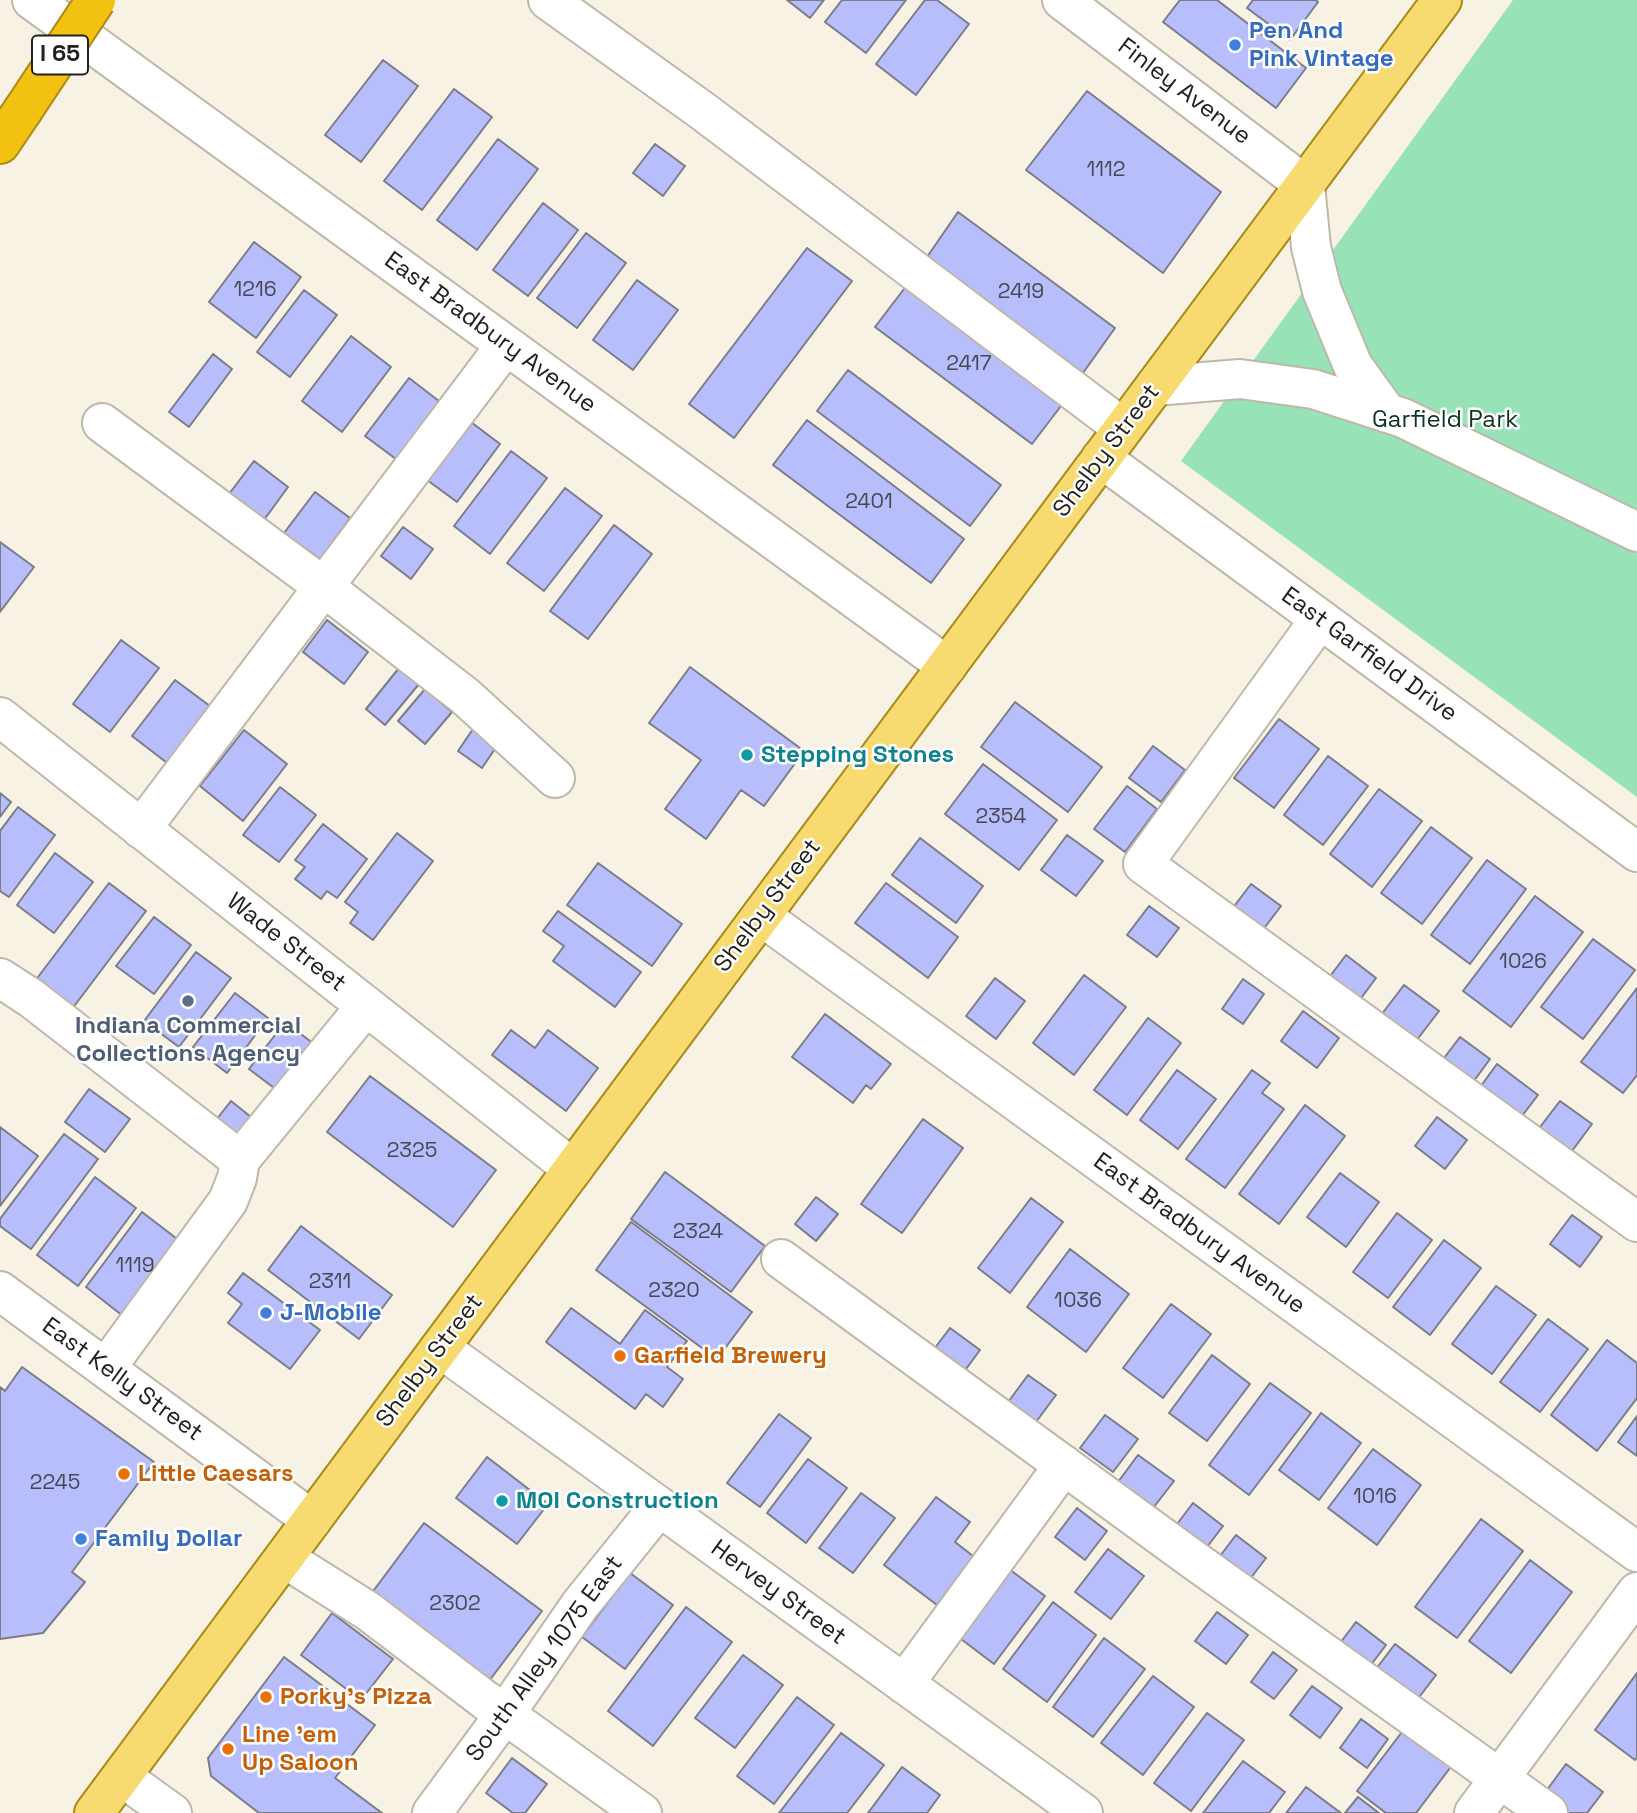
<!DOCTYPE html>
<html>
<head>
<meta charset="utf-8">
<style>
  body { margin:0 }
  canvas { display:block; background:#f8f2e4 }
</style>
</head>
<body>
<canvas width="1637" height="1813"></canvas>
<script>
const c = document.querySelector('canvas').getContext('2d');
c.lineJoin = 'round';
function paint(path, color) {
  c.fillStyle = color;
  c.fill(path, 'evenodd');
}
function shape(rows) {
  const path = new Path2D();
  for (const r of rows) {
    path.moveTo(r[0], r[1]);
    for (let i = 2; i < r.length; i += 2) path.lineTo(r[i], r[i + 1]);
  }
  return path;
}
function trace(path, color, width, dash) {
  c.strokeStyle = color;
  c.lineWidth = width;
  c.lineCap = dash ? 'butt' : 'round';
  c.setLineDash(dash || []);
  c.stroke(path);
}
function drawText(font, color, halo, rows, align = 'center') {
  c.font = font + ' "Space Grotesk",sans-serif';
  c.lineWidth = 5;
  c.setLineDash([]);
  c.textBaseline = 'middle';
  c.strokeStyle = halo;
  c.fillStyle = color;
  for (const [text, x, y, turn = 0] of rows) {
    c.save();
    c.translate(x, y);
    c.rotate((+turn || 0) * Math.PI / 180);
    c.textAlign = isNaN(turn) ? turn : align;
    if (halo) c.strokeText(text, 0, 0);
    c.fillText(text, 0, 0);
    c.restore();
  }
}
const green = shape([
  [1513,0,1637,0,1637,797,1181,461]
]);
const building = shape([
  [787,0,824,0,810,18,787,0],
  [842,0,906,0,866,53,825,22,842,0],
  [925,0,937,0,969,24,916,95,876,64,925,0],
  [1180,0,1217,0,1306,68,1276,108,1163,22,1180,0],
  [1253,0,1316,0,1318,2,1290,40,1247,8,1253,0],
  [383,60,418,86,361,162,325,135,383,60],
  [454,89,492,117,422,210,384,181,454,89],
  [1087,91,1221,192,1163,273,1026,170,1087,91],
  [498,139,538,169,477,250,437,220,498,139],
  [655,144,685,166,663,196,633,173,655,144],
  [543,203,578,230,528,296,493,270,543,203],
  [958,212,1115,328,1083,373,927,257,958,212],
  [586,233,626,263,577,328,537,298,586,233],
  [254,242,301,277,256,338,209,302,254,242],
  [807,248,852,281,734,438,689,404,807,248],
  [637,280,678,310,633,370,593,340,637,280],
  [907,285,1064,402,1032,444,875,327,907,285],
  [304,290,337,315,290,377,257,352,304,290],
  [351,336,391,367,342,432,302,401,351,336],
  [213,354,232,369,189,427,169,412,213,354],
  [848,370,1001,485,970,526,817,411,848,370],
  [409,378,448,408,404,465,365,436,409,378],
  [467,419,500,444,457,502,423,477,467,419],
  [807,420,964,539,931,583,773,465,807,420],
  [511,451,547,478,490,554,454,526,511,451],
  [254,461,288,487,264,520,229,494,254,461],
  [565,488,602,516,544,591,507,563,565,488],
  [315,492,350,518,320,559,284,533,315,492],
  [614,525,652,554,588,639,550,611,614,525],
  [403,527,433,549,411,579,381,556,403,527],
  [0,542,34,567,0,612,0,542],
  [327,620,368,652,344,684,303,652,327,620],
  [121,640,159,668,110,732,73,704,121,640],
  [690,667,804,751,764,806,741,790,706,839,665,809,701,760,649,723,690,667],
  [399,668,419,684,385,725,366,709,399,668],
  [175,680,218,712,175,769,132,736,175,680],
  [425,689,452,712,425,744,398,721,425,689],
  [1015,702,1102,767,1068,812,981,747,1015,702],
  [1279,719,1319,749,1274,808,1234,778,1279,719],
  [475,726,499,743,482,768,458,751,475,726],
  [244,730,287,764,243,821,200,786,244,730],
  [1153,746,1185,770,1161,802,1129,778,1153,746],
  [1328,756,1368,786,1323,845,1284,815,1328,756],
  [983,764,1057,820,1019,870,945,814,983,764],
  [1127,786,1157,809,1125,852,1094,829,1127,786],
  [280,787,316,815,279,862,243,835,280,787],
  [1379,789,1422,821,1372,887,1330,854,1379,789],
  [0,793,11,802,0,817,0,793],
  [18,807,55,835,9,897,0,891,0,831,18,807],
  [323,824,367,859,337,898,327,891,321,899,295,879,305,867,295,860,323,824],
  [1431,827,1472,858,1422,924,1381,893,1431,827],
  [397,833,433,861,373,940,350,923,358,912,345,902,397,833],
  [1067,835,1103,861,1076,896,1041,870,1067,835],
  [920,838,983,886,956,923,892,875,920,838],
  [55,853,93,882,54,933,17,905,55,853],
  [1487,860,1526,889,1470,964,1431,935,1487,860],
  [598,863,682,924,652,966,567,905,598,863],
  [109,883,146,911,72,1009,35,981,109,883],
  [886,883,958,937,928,978,855,923,886,883],
  [1251,884,1281,906,1259,935,1229,913,1251,884],
  [1535,896,1583,932,1511,1027,1463,991,1535,896],
  [1149,906,1179,928,1157,957,1127,935,1149,906],
  [558,911,641,972,615,1007,553,961,564,946,543,931,558,911],
  [154,917,191,945,154,994,116,966,154,917],
  [1593,939,1635,970,1583,1039,1541,1007,1593,939],
  [196,952,231,978,179,1047,144,1021,196,952],
  [1346,955,1376,978,1359,1001,1328,979,1346,955],
  [1084,975,1126,1007,1074,1075,1033,1043,1084,975],
  [995,978,1025,1001,996,1039,966,1016,995,978],
  [1243,979,1264,994,1243,1024,1222,1009,1243,979],
  [1404,985,1439,1011,1413,1045,1378,1019,1404,985],
  [1637,988,1637,1075,1623,1093,1581,1062,1637,988],
  [235,993,268,1018,227,1073,193,1047,235,993],
  [1303,1011,1339,1038,1317,1068,1281,1041,1303,1011],
  [825,1014,891,1064,871,1089,866,1085,853,1103,792,1057,825,1014],
  [1148,1018,1181,1043,1127,1115,1094,1090,1148,1018],
  [285,1022,318,1047,282,1094,249,1069,285,1022],
  [511,1030,535,1048,548,1030,598,1068,566,1111,492,1055,511,1030],
  [1460,1037,1490,1059,1468,1089,1438,1066,1460,1037],
  [1497,1064,1538,1095,1519,1120,1478,1090,1497,1064],
  [1177,1070,1216,1099,1178,1149,1140,1120,1177,1070],
  [1252,1070,1270,1083,1262,1093,1284,1109,1225,1188,1186,1159,1252,1070],
  [370,1076,496,1170,453,1227,327,1132,370,1076],
  [89,1089,130,1119,105,1152,65,1122,89,1089],
  [231,1101,261,1125,242,1148,212,1125,231,1101],
  [1560,1101,1592,1124,1569,1155,1537,1131,1560,1101],
  [1305,1105,1345,1136,1279,1224,1239,1194,1305,1105],
  [1437,1117,1467,1140,1445,1169,1415,1146,1437,1117],
  [923,1119,963,1148,902,1233,861,1204,923,1119],
  [0,1127,38,1156,0,1206,0,1127],
  [64,1134,98,1159,31,1249,0,1226,0,1219,64,1134],
  [665,1172,765,1246,731,1292,631,1219,665,1172],
  [1340,1173,1379,1202,1346,1247,1307,1217,1340,1173],
  [95,1177,136,1208,78,1286,37,1255,95,1177],
  [816,1197,838,1214,816,1241,795,1224,816,1197],
  [1031,1198,1063,1222,1010,1293,978,1268,1031,1198],
  [142,1212,185,1245,128,1320,86,1287,142,1212],
  [1397,1213,1432,1240,1388,1298,1353,1272,1397,1213],
  [1572,1215,1602,1237,1580,1267,1550,1244,1572,1215],
  [631,1222,752,1312,717,1359,596,1270,631,1222],
  [301,1226,392,1295,359,1339,268,1270,301,1226],
  [1444,1240,1481,1268,1430,1335,1393,1307,1444,1240],
  [1070,1249,1129,1294,1086,1352,1027,1307,1070,1249],
  [243,1273,320,1330,290,1369,228,1323,242,1304,228,1293,243,1273],
  [1496,1286,1536,1315,1492,1374,1452,1344,1496,1286],
  [1171,1304,1211,1334,1163,1398,1123,1368,1171,1304],
  [571,1308,620,1344,645,1310,687,1341,667,1367,683,1379,663,1407,646,1394,635,1409,546,1342,571,1308],
  [1548,1319,1588,1349,1540,1412,1500,1382,1548,1319],
  [950,1328,980,1350,958,1380,928,1357,950,1328],
  [1607,1340,1637,1363,1637,1398,1597,1451,1551,1415,1607,1340],
  [1212,1355,1250,1384,1207,1441,1169,1413,1212,1355],
  [22,1367,154,1462,72,1572,85,1582,43,1633,0,1639,0,1387,5,1391,22,1367],
  [1028,1375,1056,1395,1033,1426,1006,1405,1028,1375],
  [1270,1383,1311,1413,1249,1495,1209,1465,1270,1383],
  [1321,1413,1361,1443,1319,1500,1279,1470,1321,1413],
  [779,1414,811,1438,760,1507,727,1483,779,1414],
  [1105,1415,1138,1439,1113,1472,1080,1448,1105,1415],
  [1637,1416,1637,1456,1618,1442,1637,1416],
  [1373,1449,1421,1485,1377,1545,1328,1508,1373,1449],
  [1138,1455,1174,1481,1150,1512,1115,1486,1138,1455],
  [487,1457,548,1504,517,1544,456,1498,487,1457],
  [808,1459,847,1488,806,1543,767,1513,808,1459],
  [861,1493,895,1518,853,1573,819,1548,861,1493],
  [936,1497,970,1522,955,1542,973,1556,937,1605,884,1565,936,1497],
  [1193,1503,1223,1526,1201,1555,1171,1532,1193,1503],
  [1077,1508,1107,1531,1085,1560,1055,1537,1077,1508],
  [1481,1519,1523,1551,1457,1638,1415,1607,1481,1519],
  [424,1523,542,1611,486,1685,368,1598,424,1523],
  [1236,1535,1266,1558,1244,1587,1214,1564,1236,1535],
  [1108,1549,1144,1576,1111,1619,1075,1592,1108,1549],
  [1530,1560,1572,1592,1511,1673,1469,1641,1530,1560],
  [1009,1569,1045,1596,994,1664,957,1636,1009,1569],
  [630,1573,673,1605,625,1669,582,1637,630,1573],
  [1053,1602,1096,1635,1047,1702,1003,1669,1053,1602],
  [686,1607,732,1642,653,1746,608,1711,686,1607],
  [1217,1612,1248,1635,1226,1664,1195,1641,1217,1612],
  [332,1613,393,1659,361,1700,301,1655,332,1613],
  [1356,1622,1386,1645,1364,1674,1334,1651,1356,1622],
  [1104,1638,1145,1669,1093,1737,1053,1707,1104,1638],
  [1395,1644,1436,1675,1414,1704,1373,1673,1395,1644],
  [1273,1652,1297,1670,1274,1699,1251,1682,1273,1652],
  [743,1655,783,1685,735,1748,695,1718,743,1655],
  [284,1657,375,1725,335,1778,382,1813,259,1813,211,1776,208,1758,284,1657],
  [1637,1673,1637,1757,1635,1760,1595,1730,1637,1673],
  [1153,1676,1194,1707,1143,1775,1101,1743,1153,1676],
  [1312,1686,1342,1708,1320,1738,1290,1715,1312,1686],
  [797,1697,834,1725,774,1804,737,1776,797,1697],
  [1207,1713,1244,1740,1191,1811,1154,1783,1207,1713],
  [1361,1719,1388,1739,1367,1768,1340,1748,1361,1719],
  [1405,1728,1453,1764,1416,1813,1386,1813,1357,1791,1405,1728],
  [841,1733,884,1765,847,1813,779,1813,841,1733],
  [512,1758,547,1784,525,1813,513,1813,486,1793,512,1758],
  [1243,1761,1285,1792,1269,1813,1203,1813,1243,1761],
  [1566,1764,1603,1792,1587,1813,1561,1813,1541,1798,1566,1764],
  [902,1767,940,1795,927,1813,868,1813,902,1767],
  [1306,1787,1341,1813,1286,1813,1306,1787],
  [1358,1797,1379,1813,1345,1813,1358,1797]
]);
const minor = shape([
  [32,0,947,666],
  [548,0,704,112,1123,428],
  [1062,0,1305,185,1311,247,1322,291,1353,366,1387,413],
  [1155,386,1240,379,1313,389,1403,418,1637,532],
  [102,423,324,587,465,696,555,778],
  [1101,458,1637,852],
  [1320,619,1143,864,1637,1222],
  [0,717,573,1169],
  [141,829,506,345],
  [761,916,1637,1552],
  [0,978,31,998,240,1160],
  [781,1259,1191,1558,1548,1813],
  [0,1291,312,1520],
  [440,1348,1083,1813],
  [106,1368,228,1201,237,1178,240,1160,366,1006],
  [284,1558,368,1611,485,1700,642,1813],
  [904,1684,1064,1465],
  [122,1777,172,1813],
  [432,1813,505,1714,580,1605,659,1507],
  [1474,1813,1637,1592]
]);
const major = shape([
  [94,1813,1442,0]
]);
const highway = shape([
  [0,144,23,110]
]);
const highwayBridge = shape([
  [23,110,96,0]
]);
const markers = [
  [1235,45,7,"#3f7fe0"],
  [747,755,7,"#0f9aa8"],
  [188,1001,7,"#5c6f8a"],
  [266,1313,7,"#3f7fe0"],
  [620,1356,7,"#e8710a"],
  [124,1474,7,"#e8710a"],
  [502,1501,7,"#0f9aa8"],
  [81,1539,7,"#3f7fe0"],
  [266,1697,7,"#e8710a"],
  [228,1749,7,"#e8710a"]
];
const numberNames = [
  ["1112",1106,170],
  ["1216",255,290],
  ["2419",1021,292],
  ["2417",969,364],
  ["2401",869,502],
  ["2354",1001,817],
  ["1026",1523,962],
  ["2325",412,1151],
  ["2324",698,1232],
  ["1119",135,1266],
  ["2311",330,1282],
  ["2320",674,1291],
  ["1036",1078,1301],
  ["2245",55,1483],
  ["1016",1375,1497],
  ["2302",455,1604]
];
const shields = [
  [60,55,56]
];
const shieldNames = [
  ["I 65",60,55]
];
const shopNames = [
  ["Pen And",1249,31],
  ["Pink Vintage",1249,59],
  ["J-Mobile",280,1313],
  ["Family Dollar",95,1539]
];
const streetNames = [
  ["Finley Avenue",1184,92,37],
  ["East Bradbury Avenue",490,333,36],
  ["Shelby Street",1107,451,-53],
  ["East Garfield Drive",1369,655,36],
  ["Shelby Street",768,906,-53],
  ["Wade Street",286,943,38],
  ["East Bradbury Avenue",1199,1234,36],
  ["Shelby Street",430,1361,-53],
  ["East Kelly Street",122,1380,36],
  ["Hervey Street",778,1593,36],
  ["South Alley 1075 East",545,1659,-54]
];
const parkNames = [
  ["Garfield Park",1445,420]
];
const cultureNames = [
  ["Stepping Stones",761,755],
  ["MOI Construction",516,1501]
];
const serviceNames = [
  ["Indiana Commercial",188,1026],
  ["Collections Agency",188,1054]
];
const foodNames = [
  ["Garfield Brewery",634,1356],
  ["Little Caesars",138,1474],
  ["Porky's Pizza",280,1697],
  ["Line 'em",242,1735],
  ["Up Saloon",242,1763]
];
paint(green, '#97e2b6');
paint(building, '#b8befc');
trace(building, '#7a7c88', 2);
trace(minor, '#beb8ab', 42);
trace(major, '#aa8915', 42);
trace(highway, '#aa8915', 42);
trace(minor, '#fff', 38);
trace(major, '#f7da70', 38);
trace(highway, '#f2c111', 38);
trace(highwayBridge, '#aa8915', 42, []);
trace(highwayBridge, '#f2c111', 38);
for (const [x, y, r, color] of markers) {
  const dot = new Path2D();
  dot.arc(x, y, r, 0, 2 * Math.PI);
  c.fillStyle = color;
  c.fill(dot);
  trace(dot, '#fff', 2.5);
}
drawText('21px', '#484854', null, numberNames);
for (const [x, y, w] of shields) {
  const box = new Path2D();
  box.roundRect(x - w / 2, y - 19.5, w, 39, 5);
  c.fillStyle = '#fff';
  c.fill(box);
  trace(box, '#23211c', 2);
}
drawText('bold 23px', '#23211c', null, shieldNames);
drawText('bold 24px', '#366cbe', '#fff', shopNames, 'left');
drawText('24px', '#23211c', '#fff', streetNames);
drawText('24px', '#0f3522', '#fff', parkNames);
drawText('bold 24px', '#0d838f', '#fff', cultureNames, 'left');
drawText('bold 24px', '#4e5e75', '#fff', serviceNames);
drawText('bold 24px', '#c56008', '#fff', foodNames, 'left');
</script>
</body>
</html>
